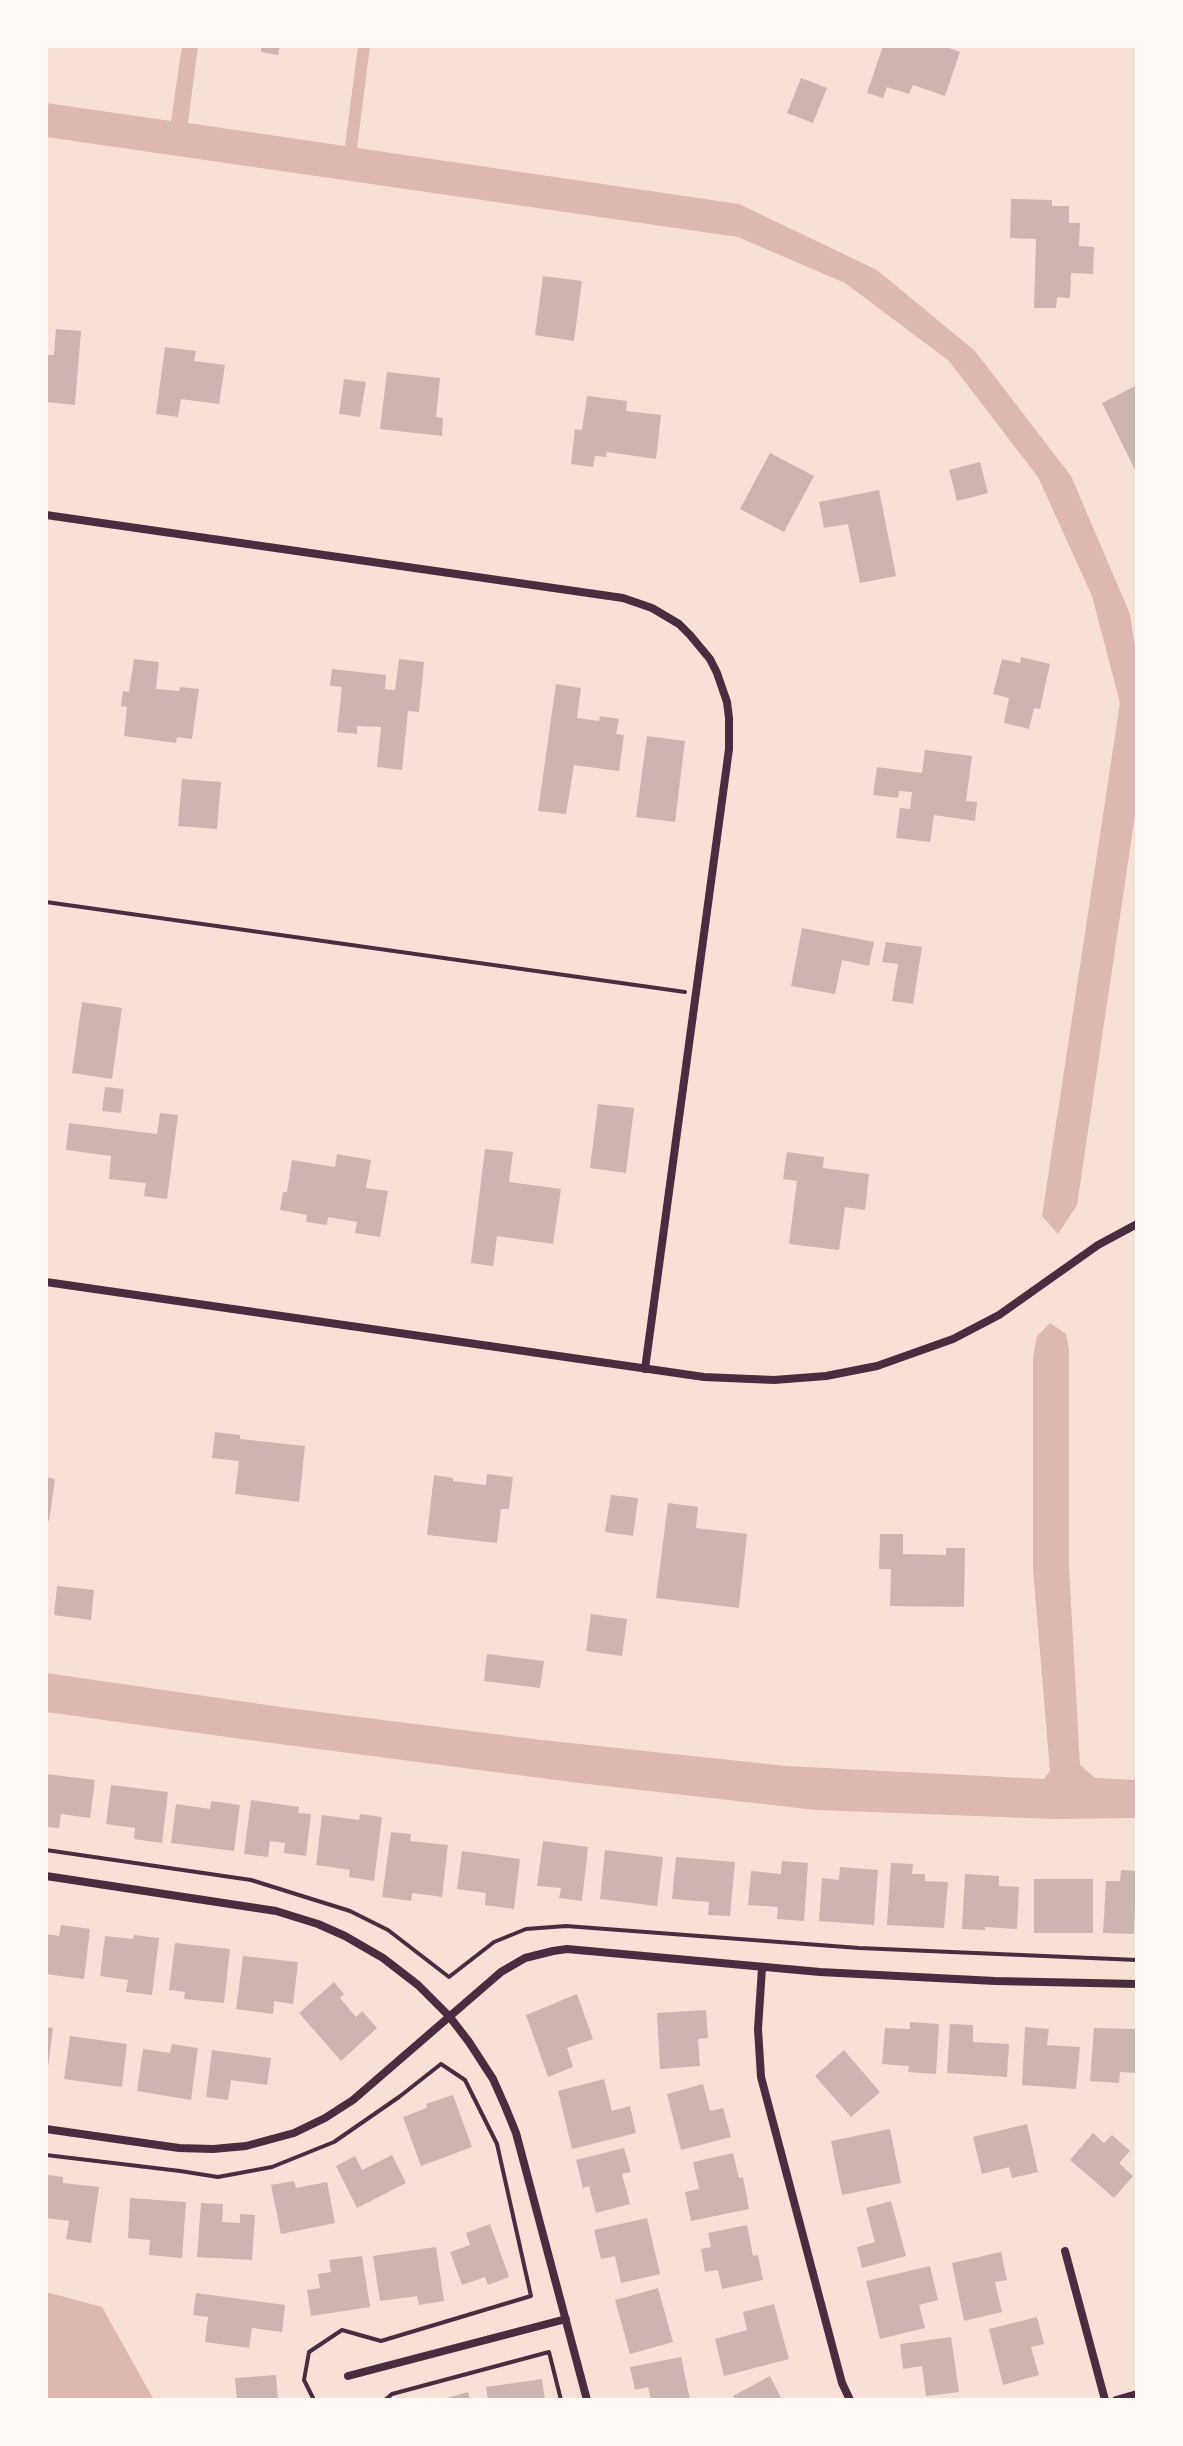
<!DOCTYPE html>
<html>
<head>
<meta charset="utf-8">
<style>
  body { margin:0 }
  #map { position:relative; width:1183px; height:2446px; overflow:hidden; background:#f7e1d7; font-family:"Noto Sans",sans-serif }
  canvas { display:block }
  .frame { position:absolute; inset:0; border:48px solid #fffaf5; pointer-events:none }
</style>
</head>
<body>
<div id="map">
<canvas width="1183" height="2446"></canvas>
<div class="frame"></div>
</div>
<script>
const c = document.querySelector('canvas').getContext('2d');
c.lineJoin = 'round';
function paint(path, color) {
  c.fillStyle = color;
  c.fill(path, 'evenodd');
}
function shape(rows) {
  const path = new Path2D();
  for (const r of rows) {
    path.moveTo(r[0], r[1]);
    for (let i = 2; i < r.length; i += 2) path.lineTo(r[i], r[i + 1]);
  }
  return path;
}
function trace(path, color, width, dash) {
  c.strokeStyle = color;
  c.lineWidth = width;
  c.lineCap = dash ? 'butt' : 'round';
  c.setLineDash(dash || []);
  c.stroke(path);
}
const water = shape([
  [182,46,198,46,188,123,345,146,358,46,370,46,357,148,739,204,877,270,975,351,1071,476,1130,614,1137,660,1137,802,1077,1205,1058,1234,1042,1216,1120,703,1092,596,1038,477,949,361,845,283,738,237,46,137,46,103,171,121],
  [1050,1323,1066,1334,1069,1350,1069,1568,1080,1765,1095,1778,1137,1780,1137,1818,1055,1819,816,1810,579,1783,249,1740,46,1712,46,1673,288,1708,542,1740,786,1766,1044,1779,1050,1771,1033,1569,1033,1358,1037,1336],
  [46,2292,102,2307,154,2400,46,2400]
]);
const building = shape([
  [261,46,280,46,278,55,261,52],
  [883,46,943,46,960,52,945,96,913,85,909,94,887,87,883,98,867,93],
  [801,78,827,88,813,123,787,113],
  [1011,199,1052,200,1052,206,1069,206,1069,223,1080,223,1079,246,1094,247,1093,274,1071,273,1070,298,1057,297,1056,308,1034,308,1036,239,1010,238],
  [543,276,582,281,574,341,535,335],
  [56,329,81,331,75,405,46,402,46,355,54,355],
  [165,347,196,351,194,361,225,365,219,404,181,399,178,417,156,414],
  [387,372,440,378,436,417,443,418,442,436,380,429],
  [344,379,366,382,360,417,339,414],
  [1137,385,1137,474,1102,403],
  [587,396,627,401,626,411,661,415,656,459,607,452,606,457,595,456,593,467,571,464,575,429,582,430],
  [770,453,814,476,784,532,740,509],
  [980,462,988,493,957,501,949,470],
  [879,490,896,576,860,583,848,524,824,528,819,502],
  [1021,657,1050,664,1040,709,1034,708,1029,729,1004,723,1009,698,993,694,1002,659,1020,663],
  [134,659,159,662,156,689,179,691,180,687,199,689,192,739,177,737,176,743,124,736,127,707,121,706,123,691,129,692],
  [399,659,424,662,419,712,408,711,402,770,377,767,381,727,357,726,357,734,337,732,342,687,330,686,332,669,386,675,385,689,395,690],
  [556,684,581,688,577,718,599,721,600,716,619,719,616,734,624,735,619,771,574,765,566,814,538,811],
  [647,736,685,741,675,822,636,817],
  [925,750,972,756,966,801,977,802,975,821,934,815,930,842,896,838,900,808,910,809,912,792,899,791,898,798,873,795,877,767,922,773],
  [182,779,221,782,217,829,178,826],
  [802,928,874,942,869,966,842,960,835,994,791,986],
  [886,942,922,947,913,1004,892,1001,898,964,882,962],
  [82,1002,122,1008,112,1079,72,1073],
  [105,1087,124,1089,121,1113,102,1111],
  [598,1104,634,1108,626,1173,590,1168],
  [160,1113,178,1115,167,1199,144,1196,146,1183,109,1179,111,1156,66,1150,69,1123,157,1134],
  [485,1149,513,1152,509,1182,561,1189,553,1244,497,1236,493,1266,471,1263],
  [787,1152,824,1157,823,1168,869,1174,865,1210,845,1207,839,1250,789,1244,797,1181,783,1179],
  [337,1154,371,1160,366,1188,388,1191,380,1237,355,1233,357,1222,328,1217,327,1225,306,1222,307,1215,280,1210,283,1192,287,1192,292,1160,335,1167],
  [215,1432,240,1435,240,1439,305,1446,299,1502,235,1494,239,1461,212,1458],
  [487,1474,513,1477,509,1509,501,1509,497,1543,427,1535,434,1475,453,1478,453,1481,486,1485],
  [46,1477,55,1479,49,1521,46,1521],
  [611,1495,638,1498,633,1536,605,1532],
  [668,1503,698,1507,696,1528,747,1534,739,1608,656,1598],
  [880,1534,903,1534,903,1554,946,1555,946,1548,965,1548,964,1607,890,1606,891,1569,879,1569],
  [57,1586,94,1590,91,1620,54,1615],
  [591,1614,627,1619,622,1656,586,1651],
  [487,1654,544,1661,540,1688,484,1681],
  [46,1774,95,1780,90,1818,61,1814,59,1828,46,1827],
  [111,1785,168,1792,162,1843,134,1839,135,1828,106,1824],
  [251,1800,299,1807,298,1813,311,1814,306,1856,284,1853,285,1843,270,1841,268,1857,244,1854],
  [211,1801,240,1805,234,1851,171,1843,176,1804,210,1809],
  [360,1814,382,1817,374,1881,349,1877,350,1870,316,1865,322,1815,359,1820],
  [391,1832,411,1834,410,1841,448,1845,442,1897,412,1893,411,1901,382,1897],
  [543,1841,588,1847,582,1901,559,1898,561,1888,537,1886],
  [605,1850,663,1857,657,1906,600,1899],
  [462,1851,520,1859,514,1909,485,1905,486,1893,457,1889],
  [676,1857,735,1862,730,1916,708,1915,709,1902,672,1899],
  [782,1861,808,1863,804,1921,777,1919,778,1907,748,1905,751,1871,781,1874],
  [891,1863,913,1864,912,1874,925,1874,925,1881,948,1882,944,1928,887,1925],
  [840,1867,878,1870,874,1925,819,1921,822,1878,839,1880],
  [1121,1870,1137,1871,1137,1909,1135,1908,1134,1934,1103,1933,1106,1881,1120,1881],
  [965,1874,999,1876,999,1886,1019,1887,1017,1929,985,1927,985,1930,962,1929],
  [1034,1879,1093,1879,1093,1933,1034,1933],
  [61,1925,90,1929,84,1979,46,1974,46,1934,59,1936],
  [134,1935,159,1938,152,1995,126,1992,128,1980,100,1976,105,1936,133,1939],
  [175,1943,230,1949,224,2003,184,1999,185,1992,169,1990],
  [243,1956,298,1962,293,2004,274,2001,273,2014,236,2009],
  [334,1982,344,1994,340,1998,356,2017,362,2011,377,2028,341,2061,299,2013],
  [577,1994,593,2039,567,2048,573,2067,548,2077,526,2015],
  [706,2010,708,2038,698,2039,700,2066,660,2069,657,2013],
  [910,2022,939,2024,936,2074,908,2072,909,2066,882,2064,885,2028,910,2029],
  [950,2024,973,2025,973,2042,1009,2044,1007,2077,947,2073],
  [46,2027,53,2028,48,2067,46,2067],
  [1025,2027,1049,2029,1047,2045,1080,2047,1076,2089,1022,2085],
  [1094,2028,1137,2029,1137,2073,1120,2072,1119,2083,1090,2081],
  [70,2036,127,2044,122,2087,64,2079],
  [172,2044,198,2048,191,2100,137,2091,143,2049,170,2053],
  [212,2050,271,2058,267,2085,231,2080,228,2100,206,2097],
  [844,2050,880,2092,851,2117,815,2076],
  [604,2079,612,2111,630,2106,636,2133,572,2149,558,2091],
  [703,2084,710,2111,723,2108,731,2137,681,2150,667,2094],
  [453,2095,472,2147,421,2166,403,2117,427,2108,426,2104],
  [1027,2124,1038,2172,1012,2178,1009,2167,982,2174,973,2137],
  [890,2129,901,2183,842,2195,831,2141],
  [1093,2133,1104,2143,1112,2135,1130,2151,1119,2163,1133,2176,1114,2198,1070,2160],
  [624,2148,631,2172,622,2174,630,2204,596,2213,589,2186,583,2188,576,2160],
  [733,2153,739,2178,743,2177,749,2209,691,2221,685,2192,699,2189,693,2162],
  [392,2155,406,2183,357,2208,336,2166,355,2156,362,2170],
  [48,2175,63,2177,63,2183,99,2187,91,2243,66,2239,69,2221,46,2218],
  [294,2181,296,2188,327,2182,335,2223,281,2234,271,2185],
  [130,2198,186,2202,182,2258,149,2255,150,2240,128,2238],
  [891,2201,906,2256,862,2268,857,2247,875,2242,866,2208],
  [201,2203,223,2204,222,2222,240,2223,240,2214,255,2215,252,2260,197,2257],
  [647,2218,660,2274,621,2283,615,2256,601,2259,594,2230],
  [490,2224,509,2277,488,2285,485,2277,462,2285,450,2252,470,2245,466,2233],
  [747,2225,753,2256,758,2255,763,2280,722,2289,718,2270,705,2272,701,2249,711,2247,708,2233],
  [436,2247,444,2301,419,2305,417,2296,380,2301,373,2256],
  [1001,2252,1007,2280,995,2282,1002,2312,964,2321,952,2263],
  [362,2256,370,2307,311,2316,307,2290,320,2288,318,2274,331,2272,329,2260],
  [930,2266,938,2300,919,2305,925,2328,880,2339,866,2281],
  [658,2288,673,2342,630,2354,615,2300],
  [196,2293,285,2305,282,2332,252,2328,249,2348,205,2342,208,2317,193,2315],
  [774,2304,789,2359,724,2376,715,2339,747,2330,743,2312],
  [1037,2317,1044,2344,1031,2347,1039,2375,1003,2385,989,2329],
  [951,2337,959,2392,926,2396,922,2366,903,2369,900,2344],
  [681,2357,690,2400,651,2400,648,2387,635,2390,630,2367],
  [276,2375,278,2400,237,2400,235,2378],
  [770,2376,782,2400,736,2400,733,2396],
  [542,2379,545,2400,488,2400,486,2387],
  [468,2392,470,2400,444,2400,444,2399]
]);
const path = shape([
  [46,902,685,992],
  [46,1850,251,1880,350,1911,388,1930,449,1977,494,1942,526,1929,566,1926,859,1948,1137,1960],
  [46,2155,180,2171,218,2177,272,2167,334,2142,399,2097,441,2064,465,2080,497,2144,531,2296,381,2341,342,2330,309,2352,304,2380,314,2400],
  [385,2400,392,2394,549,2352,561,2400]
]);
const minor = shape([
  [46,515,623,598,652,608,679,624,690,635,710,659,717,673,727,702,729,718,729,749,645,1369],
  [46,1282,704,1377,774,1380,826,1376,877,1366,953,1339,999,1315,1098,1245,1137,1224],
  [46,1876,276,1911,318,1924,345,1936,383,1958,418,1985,449,2016,469,2042,493,2079,505,2106,516,2133,587,2400],
  [762,1968,758,2029,761,2077,842,2383,850,2400],
  [46,2129,179,2148,213,2149,246,2146,294,2133,325,2118,353,2100,501,1972,525,1958,553,1951,567,1949,820,1972,995,1981,1137,1984],
  [1065,2251,1105,2400],
  [348,2376,566,2319],
  [1116,2400,1137,2394]
]);
paint(water, '#dcb8b0');
paint(building, '#ccb4b1');
trace(path, '#4a2c40', 4);
trace(minor, '#4a2c40', 8);
</script>
</body>
</html>
